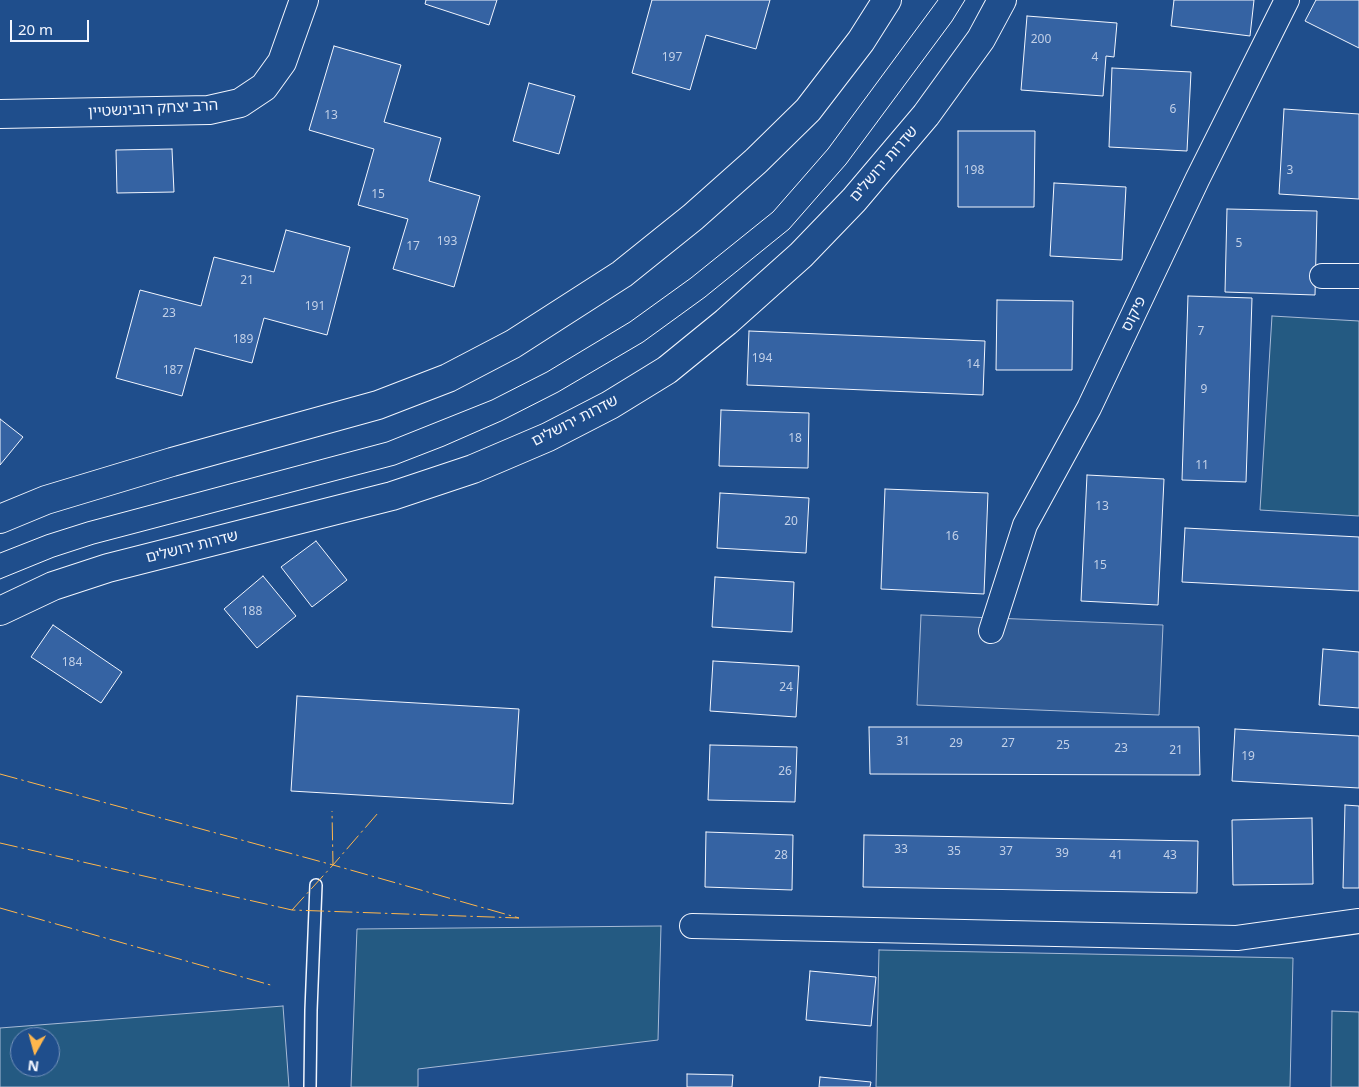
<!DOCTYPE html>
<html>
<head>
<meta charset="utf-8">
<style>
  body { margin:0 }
  #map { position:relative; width:1359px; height:1087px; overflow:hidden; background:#1f4e8c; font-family:"Noto Sans",sans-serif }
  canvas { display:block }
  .north { position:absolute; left:10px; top:1027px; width:50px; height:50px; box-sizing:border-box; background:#1f4e8c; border:1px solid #7391ba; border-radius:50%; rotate:187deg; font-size:14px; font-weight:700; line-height:20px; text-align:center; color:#f2f6ff }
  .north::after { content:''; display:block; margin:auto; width:18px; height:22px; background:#ffb74d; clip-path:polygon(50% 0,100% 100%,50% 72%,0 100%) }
  .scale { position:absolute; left:10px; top:20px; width:79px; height:22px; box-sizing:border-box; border:2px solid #f2f6ff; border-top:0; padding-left:6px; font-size:15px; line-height:18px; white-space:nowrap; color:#f2f6ff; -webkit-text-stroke:4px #1f4e8c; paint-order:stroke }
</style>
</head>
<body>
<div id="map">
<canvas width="1359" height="1087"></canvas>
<div class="north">N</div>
<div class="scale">20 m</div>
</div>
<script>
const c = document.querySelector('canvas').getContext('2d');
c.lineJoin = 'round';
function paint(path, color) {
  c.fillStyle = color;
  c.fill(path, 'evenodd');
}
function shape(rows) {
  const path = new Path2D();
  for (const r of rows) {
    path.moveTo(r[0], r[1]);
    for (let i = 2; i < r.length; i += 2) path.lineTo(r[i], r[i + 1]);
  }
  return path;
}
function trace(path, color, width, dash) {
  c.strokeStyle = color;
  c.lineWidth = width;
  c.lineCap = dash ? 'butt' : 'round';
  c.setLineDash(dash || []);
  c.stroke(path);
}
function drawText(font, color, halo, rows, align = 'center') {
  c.font = font + ' "Noto Sans","Noto Sans Hebrew",sans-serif';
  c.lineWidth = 4;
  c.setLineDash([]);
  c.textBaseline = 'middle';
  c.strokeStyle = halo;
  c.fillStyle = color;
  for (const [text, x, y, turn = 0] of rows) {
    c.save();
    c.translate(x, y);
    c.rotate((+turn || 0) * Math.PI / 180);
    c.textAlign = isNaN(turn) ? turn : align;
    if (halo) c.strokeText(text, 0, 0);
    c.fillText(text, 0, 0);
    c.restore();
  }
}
const green = shape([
  [1272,316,1359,321,1359,516,1260,510,1272,316],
  [661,926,658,1040,418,1069,418,1087,351,1087,357,929,661,926],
  [879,950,1293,958,1290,1087,876,1087,879,950],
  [283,1006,289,1087,0,1087,0,1028,283,1006],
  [20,1037,50,1037,50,1067,20,1067,20,1037],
  [1332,1011,1359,1012,1359,1087,1331,1087,1332,1011]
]);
const parking = shape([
  [921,615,1163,625,1159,715,917,705,921,615]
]);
const building = shape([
  [426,0,497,0,489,25,425,4,426,0],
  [652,0,770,0,756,49,706,35,690,90,632,73,652,0],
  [1174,0,1254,0,1250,36,1171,26,1174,0],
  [1316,0,1359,0,1359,48,1305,21,1316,0],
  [1027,16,1117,23,1114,57,1106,56,1103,96,1021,90,1027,16],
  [334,46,401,65,384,122,441,138,429,181,480,196,454,287,393,269,408,219,358,205,374,149,309,130,334,46],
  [1112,68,1191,72,1187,151,1109,147,1112,68],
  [529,83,575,96,559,154,513,141,529,83],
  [1284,109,1359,114,1359,199,1279,194,1284,109],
  [958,131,1035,131,1034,207,958,207,958,131],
  [172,149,174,192,117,193,116,150,172,149],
  [1054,183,1126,187,1122,260,1050,256,1054,183],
  [1227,209,1317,211,1315,295,1225,292,1227,209],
  [286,230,350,247,327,335,264,318,252,363,195,348,182,396,116,378,140,290,201,306,214,257,274,272,286,230],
  [1188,296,1252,298,1246,482,1182,480,1188,296],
  [997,300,1073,301,1072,370,996,370,997,300],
  [749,331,985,341,983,395,747,385,749,331],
  [721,410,809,413,808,468,719,466,721,410],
  [0,419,23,437,0,465,0,419],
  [1087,475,1164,479,1158,605,1081,601,1087,475],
  [885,489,988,493,984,594,881,589,885,489],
  [720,493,809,498,806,553,717,548,720,493],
  [1185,528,1359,537,1359,591,1182,582,1185,528],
  [316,541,347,580,312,607,281,567,316,541],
  [263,576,296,616,257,648,224,609,263,576],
  [715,577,794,582,792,632,712,627,715,577],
  [53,625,122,672,101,703,31,657,53,625],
  [1323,649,1359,652,1359,708,1319,705,1323,649],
  [713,661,799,666,796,717,710,711,713,661],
  [297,696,519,709,513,804,291,791,297,696],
  [869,727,1199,727,1200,775,870,774,869,727],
  [1235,729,1359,736,1359,788,1232,781,1235,729],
  [710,745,797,747,795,802,708,800,710,745],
  [1345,805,1359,806,1359,888,1343,888,1345,805],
  [1312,818,1313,884,1233,885,1232,820,1312,818],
  [706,832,793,835,792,890,705,887,706,832],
  [864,835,1198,841,1197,893,863,887,864,835],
  [810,971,876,977,871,1026,806,1020,810,971],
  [687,1074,733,1075,732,1087,687,1087,687,1074],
  [820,1077,871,1082,870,1087,819,1087,820,1077]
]);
const service = shape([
  [310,1087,311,1010,316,885]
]);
const minor = shape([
  [1322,276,1359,276],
  [991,631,1025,525,1089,408,1197,180,1287,0],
  [692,926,1237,938,1359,921]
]);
const tertiary = shape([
  [0,114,209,110,240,103,264,87,282,62,304,0]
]);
const secondary = shape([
  [0,519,46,500,172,462,378,405,448,378,513,344,622,274,693,217,756,161,808,110,861,41,887,0],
  [0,611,53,586,108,568,392,496,473,469,548,437,610,405,667,370,726,322,801,255,854,200,926,115,981,39,1002,0]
]);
const tram = shape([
  [0,553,46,535,87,522,387,442,492,400,547,372,630,322,691,278,773,212,828,149,938,0],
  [0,579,54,557,94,544,395,465,444,446,501,421,558,392,643,342,705,297,789,229,846,164,952,21,965,0]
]);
const power = shape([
  [0,774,333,865],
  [0,843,292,910,519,918,333,865,378,813],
  [0,908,274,986],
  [292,910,333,865,332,811]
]);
const numberNames = [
  ["200",1041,40],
  ["197",672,58],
  ["4",1095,58],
  ["6",1173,110],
  ["13",331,116],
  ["198",974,171],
  ["3",1290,171],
  ["15",378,195],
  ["193",447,242],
  ["5",1239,244],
  ["17",413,247],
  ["21",247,281],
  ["191",315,307],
  ["23",169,314],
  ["7",1201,332],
  ["189",243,340],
  ["194",762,359],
  ["14",973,365],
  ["187",173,371],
  ["9",1204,390],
  ["18",795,439],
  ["11",1202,466],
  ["13",1102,507],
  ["20",791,522],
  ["16",952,537],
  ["15",1100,566],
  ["188",252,612],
  ["184",72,663],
  ["24",786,688],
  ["31",903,742],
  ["29",956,744],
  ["27",1008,744],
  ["25",1063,746],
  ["23",1121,749],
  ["21",1176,751],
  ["19",1248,757],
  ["26",785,772],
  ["33",901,850],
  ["35",954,852],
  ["37",1006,852],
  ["39",1062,854],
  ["28",781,856],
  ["41",1116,856],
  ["43",1170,856]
];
const streetNames = [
  ["הרב יצחק רובינשטיין",153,109,-3],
  ["שדרות ירושלים",884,164,-49],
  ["פיקוס",1134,314,-64],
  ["שדרות ירושלים",575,421,-27],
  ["שדרות ירושלים",192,547,-14]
];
paint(green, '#245a82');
trace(green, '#a8bbd7', 1);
paint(parking, '#305b95');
trace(parking, '#a8bbd7', 1);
paint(building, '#3563a3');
trace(building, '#f2f6ff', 1);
trace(service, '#f2f6ff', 14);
trace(minor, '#f2f6ff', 26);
trace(tertiary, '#f2f6ff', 30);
trace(secondary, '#f2f6ff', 30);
trace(service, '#1f4e8c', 11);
trace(minor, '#1f4e8c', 24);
trace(tertiary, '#1f4e8c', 28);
trace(secondary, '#1f4e8c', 28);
trace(tram, '#f2f6ff', 1);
trace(power, '#ffb74d', 1, [18, 4, 2.5, 4]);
drawText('12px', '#c3d1e8', null, numberNames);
drawText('15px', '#f2f6ff', '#1f4e8c', streetNames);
</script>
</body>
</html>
